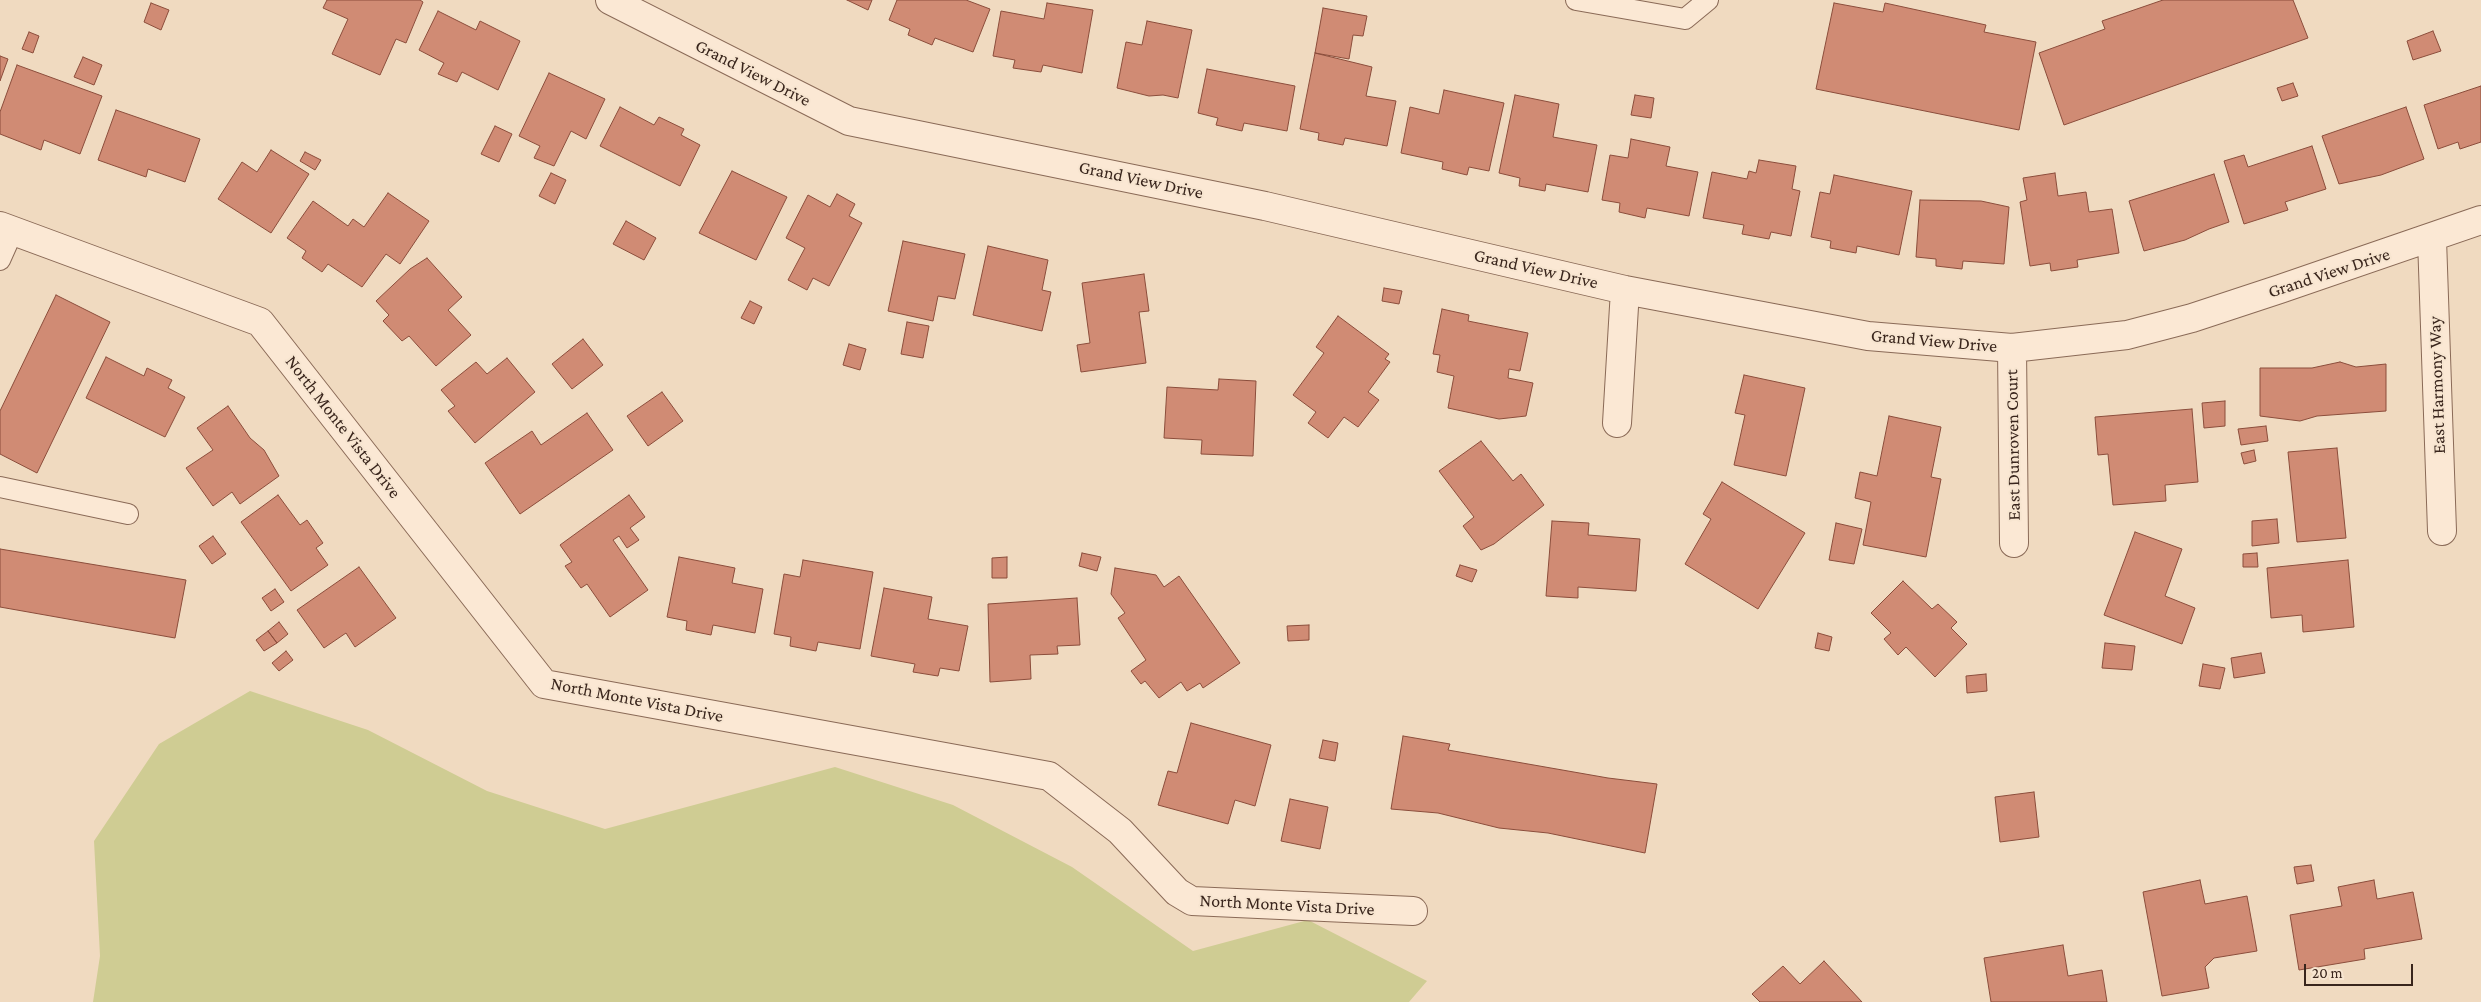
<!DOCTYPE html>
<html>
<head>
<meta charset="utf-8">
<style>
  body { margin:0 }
  #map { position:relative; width:2481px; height:1002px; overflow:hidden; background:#f0dac0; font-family:"Crimson Pro",serif }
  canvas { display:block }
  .scale { position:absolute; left:2304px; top:964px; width:109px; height:22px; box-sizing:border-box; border:2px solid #39251c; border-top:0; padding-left:6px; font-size:15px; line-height:18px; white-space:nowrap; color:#39251c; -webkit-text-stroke:4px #f7e5d0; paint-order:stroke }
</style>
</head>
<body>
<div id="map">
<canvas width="2481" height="1002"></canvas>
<div class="scale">20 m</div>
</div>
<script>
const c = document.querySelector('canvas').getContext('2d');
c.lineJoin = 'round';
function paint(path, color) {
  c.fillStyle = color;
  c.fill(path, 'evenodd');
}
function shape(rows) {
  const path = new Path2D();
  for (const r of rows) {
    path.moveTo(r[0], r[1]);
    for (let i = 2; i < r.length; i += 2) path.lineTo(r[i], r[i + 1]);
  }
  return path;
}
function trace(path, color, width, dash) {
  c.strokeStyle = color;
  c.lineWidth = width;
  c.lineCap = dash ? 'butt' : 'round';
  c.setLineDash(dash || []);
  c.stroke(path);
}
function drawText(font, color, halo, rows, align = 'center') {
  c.font = font + ' "Crimson Pro",serif';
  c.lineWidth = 4;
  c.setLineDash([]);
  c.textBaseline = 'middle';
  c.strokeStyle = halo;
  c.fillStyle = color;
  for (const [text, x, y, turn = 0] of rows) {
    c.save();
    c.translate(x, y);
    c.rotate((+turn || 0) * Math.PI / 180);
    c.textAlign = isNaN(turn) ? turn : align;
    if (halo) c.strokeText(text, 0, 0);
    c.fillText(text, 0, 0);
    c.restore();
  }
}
const green = shape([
  [250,691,368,730,487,791,605,829,835,767,953,805,1072,867,1193,951,1308,920,1427,981,1409,1002,93,1002,100,956,94,841,159,744]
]);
const building = shape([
  [327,0,420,0,423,2,406,43,396,39,380,75,332,54,348,19,323,8,327,0],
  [847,0,872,0,868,10,847,0],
  [897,0,966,0,990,9,973,52,935,38,932,45,908,35,910,29,889,20,897,0],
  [2163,0,2293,0,2308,38,2064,125,2039,53,2105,29,2102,21,2163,0],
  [151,3,169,10,161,30,144,22,151,3],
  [1047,3,1093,10,1082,73,1043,65,1041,72,1013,68,1015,60,993,56,1001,11,1044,19,1047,3],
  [1834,3,1883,12,1885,3,1986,25,1984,32,2036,42,2019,130,1816,89,1834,3],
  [1323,8,1367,16,1363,36,1353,35,1349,59,1315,53,1323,8],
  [438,11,476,30,480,21,520,41,498,90,462,72,457,82,438,74,444,63,419,50,438,11],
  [1147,21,1192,30,1178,98,1163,95,1149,96,1117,88,1126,42,1142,45,1147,21],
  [2433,31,2441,51,2413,60,2407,41,2433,31],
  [29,32,39,36,33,53,22,49,29,32],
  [1315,53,1372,67,1366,96,1396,101,1387,146,1345,138,1343,145,1318,140,1319,133,1300,129,1315,53],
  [0,56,8,59,0,81,0,56],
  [83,57,102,65,94,85,74,77,83,57],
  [17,65,102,96,80,154,44,140,41,150,0,134,0,112,17,65],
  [1207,69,1295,86,1287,131,1244,123,1242,131,1216,125,1218,118,1198,113,1207,69],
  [549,73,605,99,586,139,571,131,554,166,534,158,540,146,519,136,549,73],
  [2293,83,2298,96,2282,101,2277,88,2293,83],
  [2481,86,2481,142,2460,149,2458,142,2438,149,2424,105,2481,86],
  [1444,90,1504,103,1489,171,1469,167,1467,175,1442,169,1443,162,1401,153,1410,107,1439,114,1444,90],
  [1515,95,1559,104,1553,137,1597,145,1588,192,1546,184,1545,191,1519,186,1520,178,1499,173,1515,95],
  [1635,95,1654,98,1651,118,1631,115,1635,95],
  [620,107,654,125,659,117,684,129,681,135,700,145,680,186,600,146,620,107],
  [2406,107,2424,159,2381,175,2339,184,2322,136,2406,107],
  [116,110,200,139,185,182,148,169,146,177,98,160,116,110],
  [495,126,512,134,499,162,481,154,495,126],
  [1631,139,1670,147,1666,166,1698,172,1689,216,1647,208,1645,218,1619,212,1620,203,1602,200,1610,155,1628,158,1631,139],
  [2312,146,2326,189,2285,202,2288,210,2244,224,2224,161,2244,155,2248,167,2312,146],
  [271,150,309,174,271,233,218,199,242,162,257,172,271,150],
  [305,152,321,160,315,170,300,161,305,152],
  [1759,160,1796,166,1792,189,1800,191,1791,236,1771,232,1769,239,1742,234,1744,225,1703,218,1712,172,1747,179,1749,171,1756,173,1759,160],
  [732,171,787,197,756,260,699,233,732,171],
  [551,173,566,180,555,204,539,196,551,173],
  [2055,173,2058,196,2086,192,2089,212,2112,209,2119,253,2077,260,2078,267,2051,271,2050,263,2030,266,2020,202,2027,200,2023,178,2055,173],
  [2214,174,2229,222,2209,229,2185,240,2144,251,2129,201,2214,174],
  [1834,175,1912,191,1899,255,1857,246,1856,253,1830,248,1831,241,1811,237,1820,192,1830,194,1834,175],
  [388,193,429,221,400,264,386,254,362,287,328,264,322,272,302,258,306,251,287,238,313,201,348,226,353,219,364,227,388,193],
  [837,194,855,204,849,216,862,223,829,286,813,278,807,290,788,280,805,248,786,238,808,195,830,207,837,194],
  [1920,200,1981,201,2009,207,2004,264,1963,261,1962,269,1936,266,1936,259,1916,257,1920,200],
  [626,221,656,238,644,260,613,244,626,221],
  [903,241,965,254,955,299,938,296,933,321,888,311,903,241],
  [988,246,1048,260,1042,290,1051,292,1042,331,973,315,988,246],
  [427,258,462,297,448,310,471,335,436,366,409,336,402,341,383,321,389,315,376,301,410,269,427,258],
  [1144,274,1149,311,1139,312,1146,363,1081,372,1077,345,1090,343,1082,283,1144,274],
  [1384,288,1402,291,1399,304,1382,301,1384,288],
  [56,295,110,322,37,473,0,454,0,411,56,295],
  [750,301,762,307,754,324,741,318,750,301],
  [1442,309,1469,315,1468,321,1528,333,1520,371,1509,369,1508,378,1533,383,1526,416,1499,419,1448,408,1454,376,1437,372,1440,355,1433,354,1442,309],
  [1338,316,1389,354,1385,359,1390,362,1368,392,1379,400,1358,427,1344,417,1328,438,1308,423,1316,412,1293,395,1324,353,1316,347,1338,316],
  [907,322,929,326,923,358,901,354,907,322],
  [583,339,603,365,572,389,552,364,583,339],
  [849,344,866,349,860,370,843,365,849,344],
  [106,357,144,376,147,368,172,380,168,388,185,397,165,437,86,398,106,357],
  [507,358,535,392,475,443,448,411,455,406,441,390,476,362,487,374,507,358],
  [2340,362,2356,367,2386,364,2386,411,2317,416,2300,421,2260,416,2260,368,2312,368,2340,362],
  [1744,375,1805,388,1786,476,1734,465,1745,415,1735,413,1744,375],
  [1219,379,1256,381,1253,456,1201,454,1202,440,1164,438,1167,387,1218,390,1219,379],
  [662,392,683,421,648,446,627,416,662,392],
  [2225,401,2225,426,2204,428,2202,403,2225,401],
  [228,406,250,438,264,450,279,476,240,504,232,492,213,506,186,468,213,450,197,428,228,406],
  [2192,409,2198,482,2165,485,2166,501,2113,505,2108,454,2098,455,2095,417,2192,409],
  [587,413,613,450,520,514,485,463,532,431,541,445,587,413],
  [1889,416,1941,427,1931,477,1941,479,1926,557,1863,545,1871,502,1855,498,1860,472,1877,476,1889,416],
  [2266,426,2268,441,2241,445,2238,429,2266,426],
  [1481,441,1513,481,1521,474,1544,505,1494,544,1481,550,1463,526,1474,517,1439,471,1481,441],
  [2337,448,2346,538,2297,542,2288,452,2337,448],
  [2254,450,2256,461,2244,464,2241,453,2254,450],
  [1722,482,1805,533,1758,609,1685,564,1711,519,1703,514,1722,482],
  [278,495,300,525,307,520,323,543,316,548,328,565,291,591,241,522,278,495],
  [629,495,645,517,630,528,639,540,627,548,619,536,613,540,648,590,610,617,587,584,581,588,565,566,572,562,560,545,629,495],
  [2277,519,2279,543,2252,546,2252,521,2277,519],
  [1552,521,1589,523,1588,535,1640,539,1636,591,1578,587,1578,598,1546,596,1552,521],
  [1836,523,1862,529,1854,564,1829,560,1836,523],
  [2135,532,2182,549,2165,596,2195,608,2182,644,2104,615,2135,532],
  [213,536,226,554,212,564,199,546,213,536],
  [0,549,186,580,175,638,0,607,0,549],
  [1082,553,1101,557,1097,571,1079,566,1082,553],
  [2257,553,2258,567,2243,567,2243,554,2257,553],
  [679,557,735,568,732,583,763,589,755,633,713,625,711,635,686,630,687,621,667,617,679,557],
  [1007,557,1007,578,992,578,992,558,1007,557],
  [803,560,873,572,860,649,818,642,816,651,790,646,791,637,774,634,784,574,800,577,803,560],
  [2348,560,2354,627,2303,632,2302,615,2271,618,2267,568,2348,560],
  [1460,565,1477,570,1472,582,1456,576,1460,565],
  [359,567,396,618,355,647,346,633,324,648,297,610,359,567],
  [1115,568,1156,575,1164,587,1179,576,1240,663,1203,688,1200,683,1187,691,1181,682,1159,698,1145,681,1141,684,1131,671,1146,660,1118,618,1125,613,1111,594,1115,568],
  [1903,581,1932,609,1938,604,1957,622,1951,628,1967,644,1935,677,1906,647,1898,655,1884,639,1891,633,1871,613,1903,581],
  [884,588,932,597,928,619,968,626,959,671,940,668,938,676,913,672,915,664,871,656,884,588],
  [275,589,284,602,271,611,262,598,275,589],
  [1077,598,1080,645,1057,646,1058,654,1030,655,1031,679,990,682,988,604,1077,598],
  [279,622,288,634,277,643,268,631,279,622],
  [1309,625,1309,640,1288,641,1287,626,1309,625],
  [268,631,277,643,264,651,256,640,268,631],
  [1818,633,1832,637,1829,651,1815,648,1818,633],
  [2105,643,2135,646,2132,670,2102,668,2105,643],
  [286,651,293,660,279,671,272,663,286,651],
  [2261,653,2265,673,2234,678,2231,658,2261,653],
  [2203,664,2225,668,2220,689,2199,686,2203,664],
  [1986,674,1987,691,1967,693,1966,676,1986,674],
  [1191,723,1271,745,1255,806,1235,800,1228,824,1158,805,1168,771,1177,773,1191,723],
  [1403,736,1450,744,1448,750,1608,778,1657,784,1645,853,1548,833,1499,828,1438,813,1391,809,1403,736],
  [1323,740,1338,743,1335,761,1319,758,1323,740],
  [2034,792,2039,837,2000,842,1995,797,2034,792],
  [1290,799,1328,807,1320,849,1281,841,1290,799],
  [2311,865,2314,881,2297,884,2294,867,2311,865],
  [2200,880,2205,904,2247,896,2257,951,2214,958,2205,967,2209,988,2162,996,2143,892,2200,880],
  [2374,880,2377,899,2413,892,2422,939,2364,949,2365,959,2299,970,2290,915,2342,906,2338,887,2374,880],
  [2063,945,2068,976,2102,970,2107,1002,1991,1002,1984,958,2063,945],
  [1824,961,1862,1002,1760,1002,1752,994,1783,966,1800,984,1824,961]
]);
const service = shape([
  [1576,0,1685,19,1708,0],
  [0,260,13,231],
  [0,487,128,514]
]);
const minor = shape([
  [610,0,849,121,1265,206,1625,290,1868,336,2012,348,2127,335,2192,318,2280,289,2481,220],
  [0,226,260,322,544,684,1049,776,1120,831,1177,892,1192,901,1413,911],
  [2432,239,2442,531],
  [2012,348,2014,543],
  [1617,423,1625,290]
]);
const streetNames = [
  ["Grand View Drive",753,73,27],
  ["Grand View Drive",1141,180,12],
  ["Grand View Drive",1536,269,13],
  ["Grand View Drive",2329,273,-18],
  ["Grand View Drive",1934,341,5],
  ["East Harmony Way",2437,385,-92],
  ["North Monte Vista Drive",343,427,52],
  ["East Dunroven Court",2013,445,-91],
  ["North Monte Vista Drive",637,700,11],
  ["North Monte Vista Drive",1287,905,3]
];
paint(green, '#cfcc93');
paint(building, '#d08b74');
trace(building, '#8b4d3b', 1);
trace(service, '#8a6a57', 22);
trace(minor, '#8a6a57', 30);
trace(service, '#fbe8d4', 20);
trace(minor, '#fbe8d4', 28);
drawText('18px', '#39251c', '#f7e5d0', streetNames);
</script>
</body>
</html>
